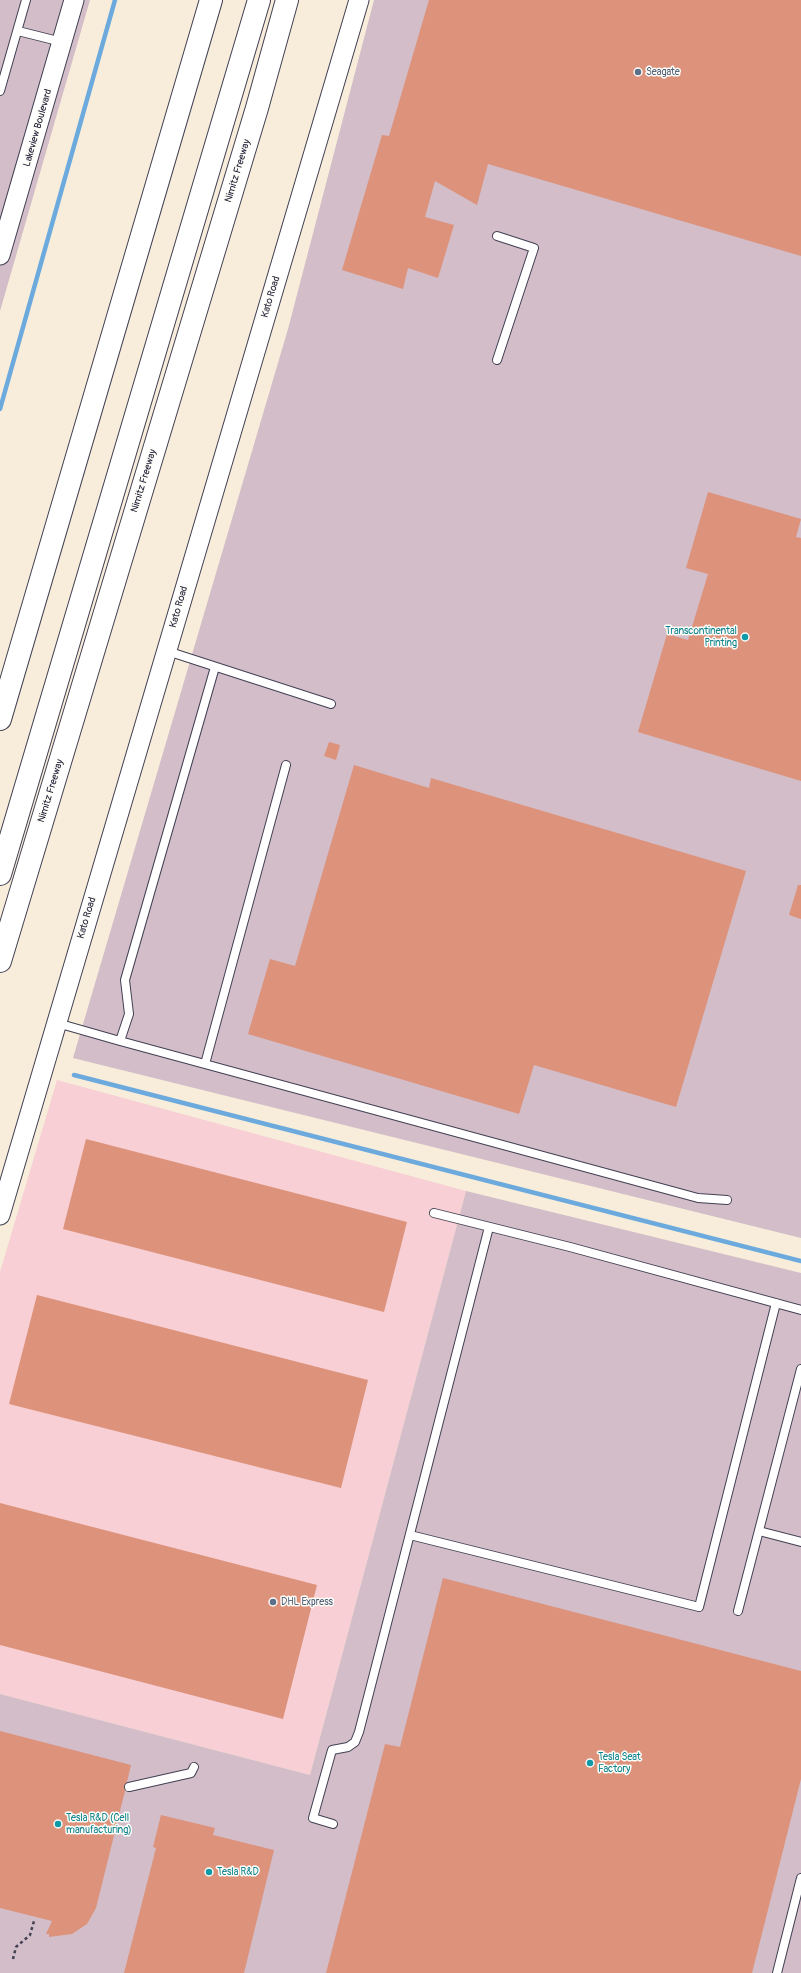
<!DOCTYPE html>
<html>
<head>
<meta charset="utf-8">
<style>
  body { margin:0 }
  canvas { display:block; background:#f7edda }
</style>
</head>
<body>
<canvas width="801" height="1973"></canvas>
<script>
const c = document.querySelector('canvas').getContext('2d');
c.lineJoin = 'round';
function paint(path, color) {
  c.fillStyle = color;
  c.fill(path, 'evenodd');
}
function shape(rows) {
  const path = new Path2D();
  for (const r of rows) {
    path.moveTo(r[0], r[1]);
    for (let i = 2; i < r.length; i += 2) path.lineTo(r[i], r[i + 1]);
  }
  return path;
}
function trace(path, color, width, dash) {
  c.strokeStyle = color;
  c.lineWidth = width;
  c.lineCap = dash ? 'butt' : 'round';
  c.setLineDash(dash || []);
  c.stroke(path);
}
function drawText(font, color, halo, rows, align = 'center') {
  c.font = font + ' Pangolin,sans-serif';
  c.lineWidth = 3;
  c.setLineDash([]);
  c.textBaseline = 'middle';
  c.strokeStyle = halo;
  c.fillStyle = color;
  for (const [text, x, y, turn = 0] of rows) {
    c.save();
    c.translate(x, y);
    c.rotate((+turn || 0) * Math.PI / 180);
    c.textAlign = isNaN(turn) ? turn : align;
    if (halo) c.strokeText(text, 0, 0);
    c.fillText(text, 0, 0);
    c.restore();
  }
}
const built = shape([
  [57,1080,466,1191,310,1775,0,1694,0,1272]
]);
const industrial = shape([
  [0,0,90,0,0,311],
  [374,0,801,0,801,1238,73,1058,288,329],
  [466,1191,801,1273,801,1973,0,1973,0,1694,310,1775]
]);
const stream = shape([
  [0,409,115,0],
  [74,1075,801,1261]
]);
const building = shape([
  [429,0,801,0,801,256,488,164,477,205,435,181,425,217,454,225,438,278,408,268,403,289,342,270,382,135,389,136],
  [708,492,801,519,796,537,801,538,801,781,638,732,667,634,688,640,708,574,686,568],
  [329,742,340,745,336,760,324,756],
  [354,765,429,788,431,778,746,871,676,1107,534,1065,519,1114,248,1034,270,959,295,966],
  [798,885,801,885,801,919,789,915],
  [86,1139,407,1222,384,1312,63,1229],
  [37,1295,368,1380,341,1488,9,1404],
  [0,1503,317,1585,283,1719,0,1645],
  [443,1578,801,1671,801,1779,752,1973,326,1973,385,1744,400,1747],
  [0,1731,131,1765,127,1782,124,1786,125,1791,96,1908,87,1924,72,1934,49,1937,49,1934,46,1934,52,1921,0,1908],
  [161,1815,215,1828,213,1835,274,1850,244,1973,124,1973,156,1848,153,1847]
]);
const path = shape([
  [13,1959,16,1947,30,1935,34,1921]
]);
const service = shape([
  [18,31,62,42],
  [0,91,26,0],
  [497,360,534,248,497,236],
  [167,651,331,704],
  [57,1023,120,1041,129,1014,125,980,215,667],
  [120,1041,698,1198,727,1200],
  [205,1064,286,765],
  [434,1213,570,1247,801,1310],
  [759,1531,801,1542],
  [410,1535,699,1607,776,1303],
  [738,1611,801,1369],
  [129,1787,191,1773,194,1767],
  [333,1824,313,1818,332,1750,348,1747,355,1742,359,1732,489,1227],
  [777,1973,801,1878]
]);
const tertiary = shape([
  [0,255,74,0],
  [0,1215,359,0]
]);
const motorway = shape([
  [0,719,211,0],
  [0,874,259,0],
  [0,961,257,108,287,0]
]);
const markers = [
  [638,72,4,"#5c6f8a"],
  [745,637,4,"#0f9aa8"],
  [273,1602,4,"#5c6f8a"],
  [590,1763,4,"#0f9aa8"],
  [58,1824,4,"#0f9aa8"],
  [209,1872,4,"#0f9aa8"]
];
const serviceNames = [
  ["Seagate",646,72],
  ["DHL Express",281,1602]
];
const streetNames = [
  ["Lakeview Boulevard",38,128,-74],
  ["Nimitz Freeway",238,171,-73],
  ["Kato Road",271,297,-73],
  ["Nimitz Freeway",144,481,-73],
  ["Kato Road",179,607,-74],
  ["Nimitz Freeway",51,791,-73],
  ["Kato Road",87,918,-73]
];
const cultureNames = [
  ["Transcontinental",737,631,"right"],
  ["Printing",737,643,"right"],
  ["Tesla Seat",598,1757],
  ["Factory",598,1769],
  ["Tesla R&D (Cell",66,1818],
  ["manufacturing)",66,1830],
  ["Tesla R&D",217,1872]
];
paint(built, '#f7cfd4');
paint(industrial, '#d2bdc8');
trace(stream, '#6caade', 4.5);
paint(building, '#dd927b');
trace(service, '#424053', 10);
trace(tertiary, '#424053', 21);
trace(motorway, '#424053', 24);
trace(path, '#424053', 2.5, [3, 3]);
trace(service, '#fff', 8);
trace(tertiary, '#fff', 19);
trace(motorway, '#fff', 22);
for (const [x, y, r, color] of markers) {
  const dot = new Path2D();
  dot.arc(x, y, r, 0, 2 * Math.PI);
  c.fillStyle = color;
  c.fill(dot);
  trace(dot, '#fdfcf7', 1.5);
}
drawText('10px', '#4e5e75', '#fdfcf7', serviceNames, 'left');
drawText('10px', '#22223b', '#fdfcf7', streetNames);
drawText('10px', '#0d838f', '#fdfcf7', cultureNames, 'left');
</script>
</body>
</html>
